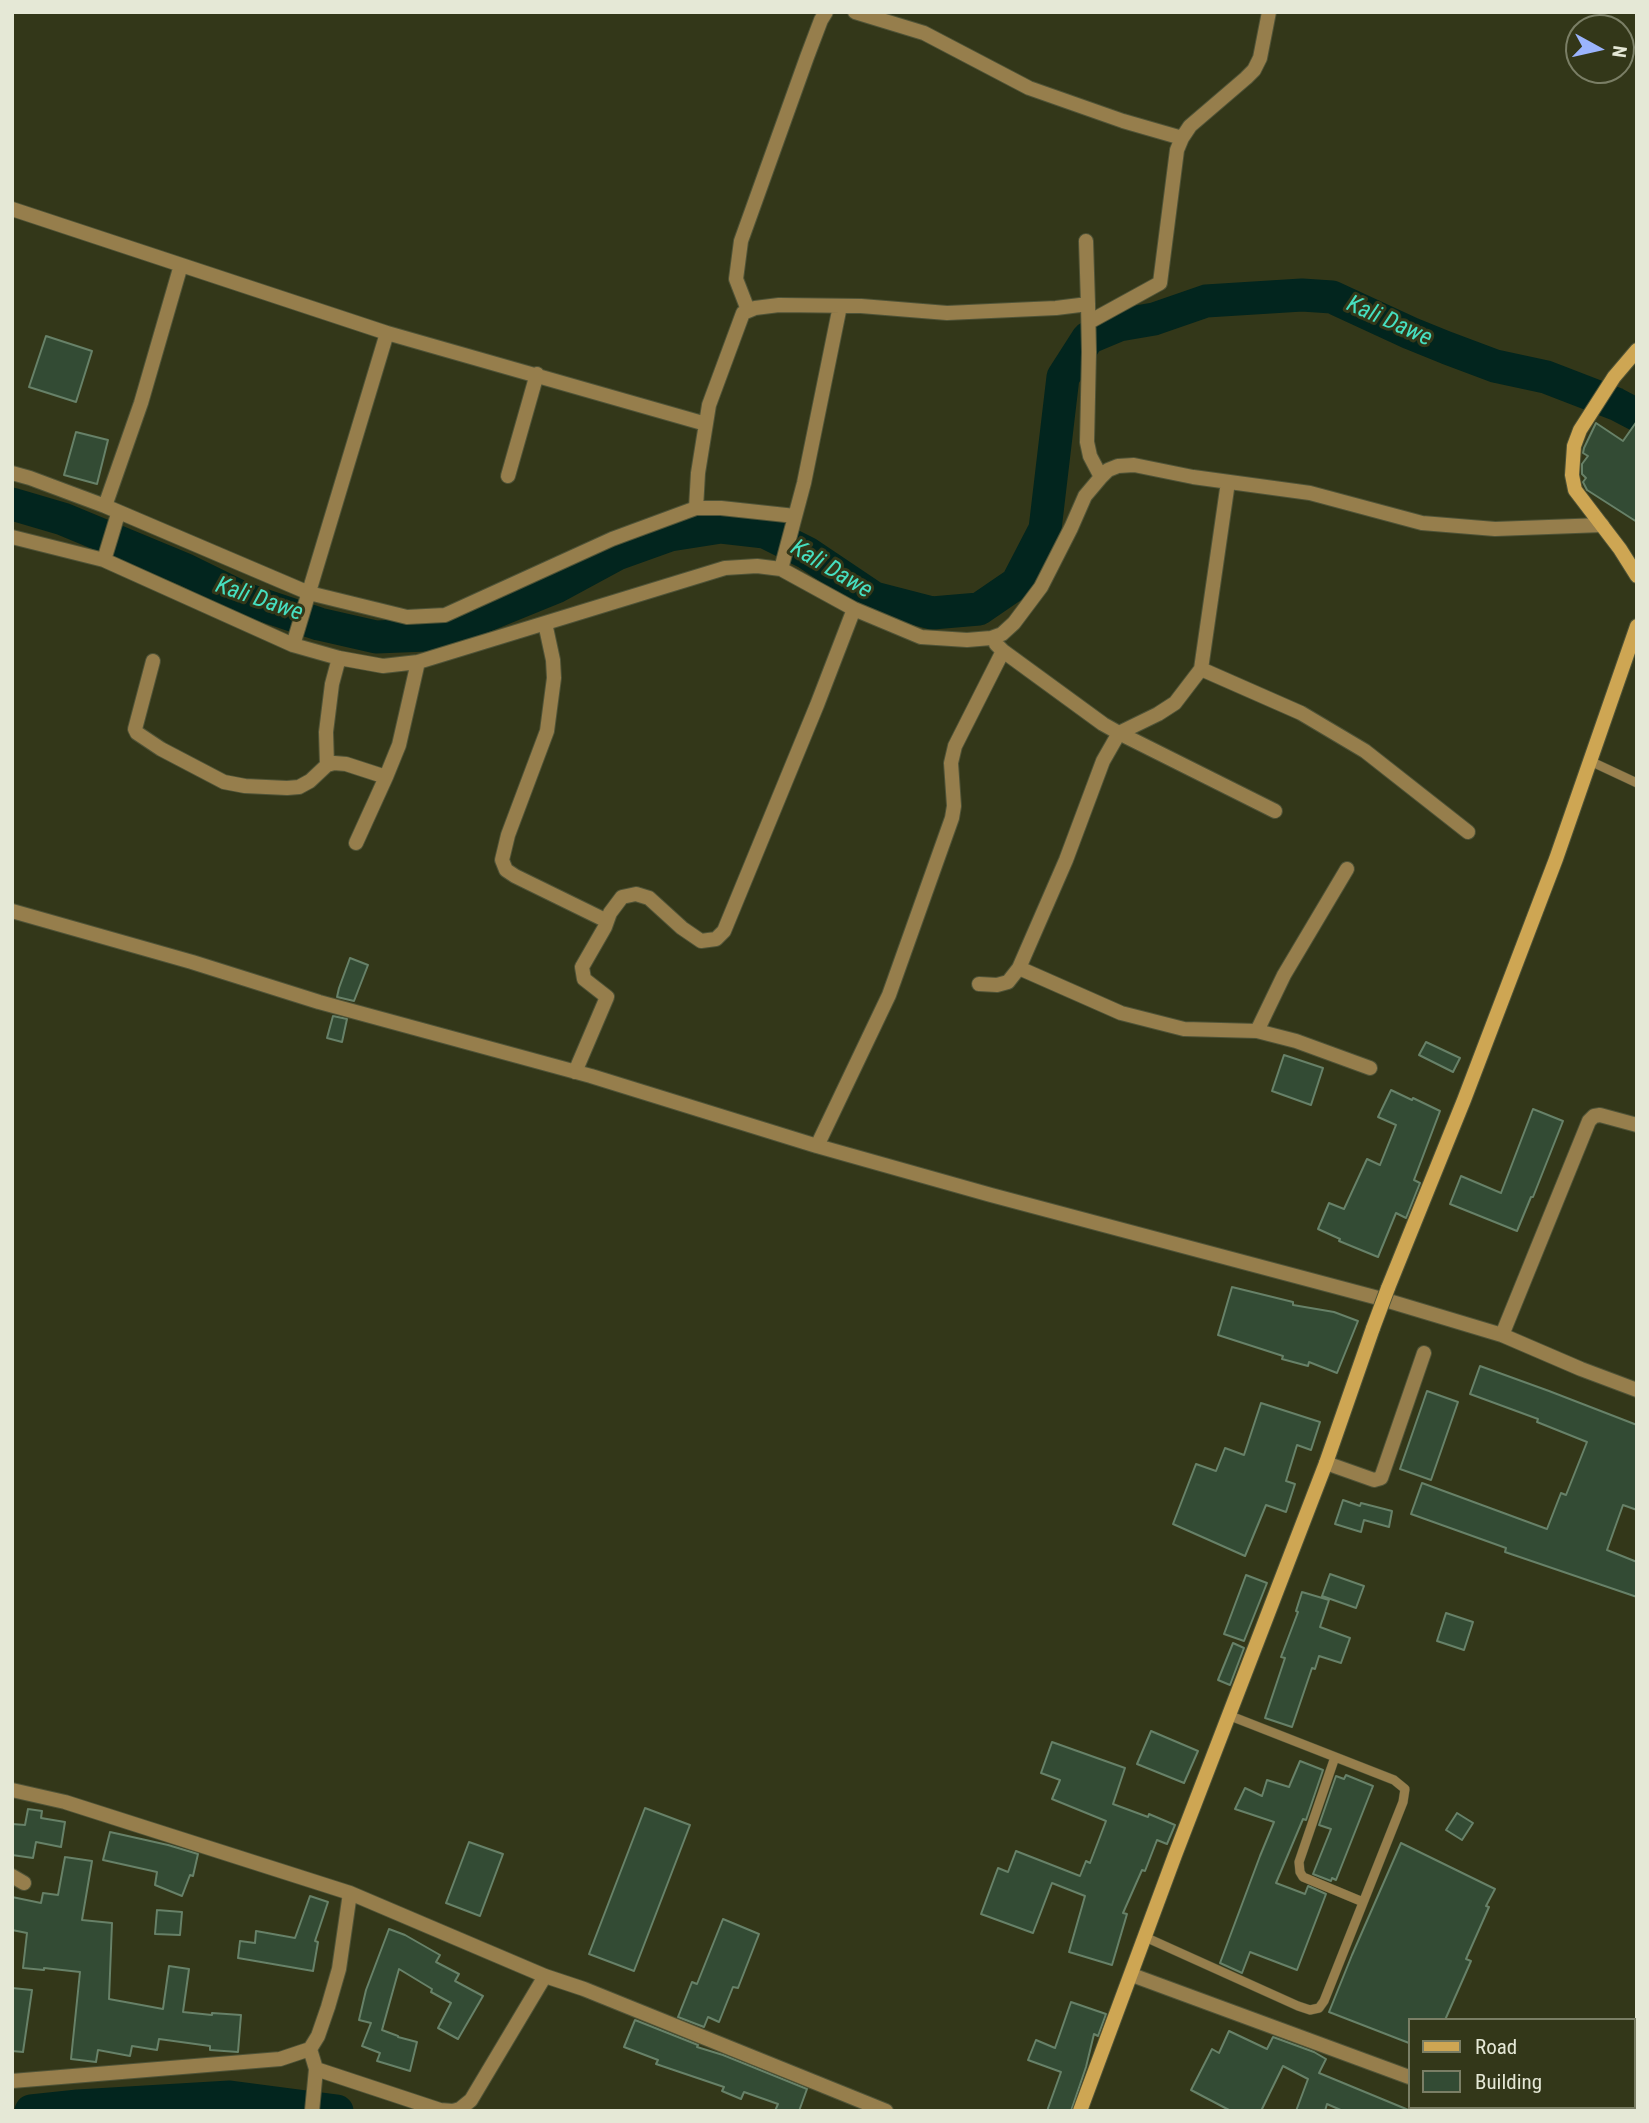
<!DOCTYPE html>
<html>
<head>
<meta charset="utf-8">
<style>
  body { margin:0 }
  #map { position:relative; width:1649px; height:2123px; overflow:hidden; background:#333719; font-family:"Roboto Condensed",sans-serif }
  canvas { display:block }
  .frame { position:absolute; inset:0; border:14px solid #e5e8d6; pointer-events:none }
  .legend { position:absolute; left:1408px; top:2018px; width:228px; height:91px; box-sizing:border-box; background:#333719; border:2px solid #7a7e65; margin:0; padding:9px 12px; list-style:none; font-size:21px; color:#e5e8d6 }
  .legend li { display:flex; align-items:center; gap:14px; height:35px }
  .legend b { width:35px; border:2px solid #7a7e65 }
  .north { position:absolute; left:1565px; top:14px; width:70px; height:70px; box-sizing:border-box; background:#333719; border:2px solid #7a7e65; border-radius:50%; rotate:98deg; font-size:19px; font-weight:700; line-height:28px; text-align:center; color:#e5e8d6 }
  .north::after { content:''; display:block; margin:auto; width:24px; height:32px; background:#9bb4fd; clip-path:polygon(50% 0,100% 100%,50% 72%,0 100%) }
</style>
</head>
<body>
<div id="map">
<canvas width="1649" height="2123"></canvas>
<div class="frame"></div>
<ul class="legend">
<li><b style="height:9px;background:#cea653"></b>Road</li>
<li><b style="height:19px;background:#334b34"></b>Building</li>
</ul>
<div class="north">N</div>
</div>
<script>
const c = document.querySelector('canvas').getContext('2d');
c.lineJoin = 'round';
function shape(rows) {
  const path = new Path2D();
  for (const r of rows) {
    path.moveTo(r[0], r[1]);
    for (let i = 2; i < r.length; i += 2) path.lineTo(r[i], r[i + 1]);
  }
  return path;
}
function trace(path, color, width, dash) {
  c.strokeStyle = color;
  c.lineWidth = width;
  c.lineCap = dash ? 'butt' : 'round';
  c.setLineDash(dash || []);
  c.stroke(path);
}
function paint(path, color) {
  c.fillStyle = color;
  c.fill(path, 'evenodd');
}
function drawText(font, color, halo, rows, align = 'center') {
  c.font = font + ' "Roboto Condensed",sans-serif';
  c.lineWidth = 6;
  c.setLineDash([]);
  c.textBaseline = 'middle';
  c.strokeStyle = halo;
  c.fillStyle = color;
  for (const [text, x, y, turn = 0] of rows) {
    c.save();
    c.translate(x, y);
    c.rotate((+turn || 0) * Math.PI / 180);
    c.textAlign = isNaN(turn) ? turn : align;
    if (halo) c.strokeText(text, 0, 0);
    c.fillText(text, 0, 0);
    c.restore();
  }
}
const river = shape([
  [12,504,63,519,186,570,245,599,319,624,376,637,427,635,475,620,556,587,617,554,670,535,721,527,765,532,807,553,874,598,932,613,979,609,1017,583,1045,529,1063,377,1088,338,1119,325,1154,319,1206,301,1302,295,1332,297,1410,333,1447,348,1495,366,1546,377,1616,404,1637,415],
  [31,2111,78,2106,230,2097,337,2111]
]);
const building = shape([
  [46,336,92,351,76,402,29,387,46,336],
  [1637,421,1637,522,1587,490,1583,482,1586,478,1582,474,1582,464,1588,456,1583,453,1584,448,1596,423,1623,441,1637,421],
  [76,432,108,440,97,484,64,475,76,432],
  [350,958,368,965,354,1001,337,997,339,988,350,958],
  [333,1016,347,1019,342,1042,327,1038,333,1016],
  [1426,1042,1460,1058,1453,1072,1419,1055,1426,1042],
  [1284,1055,1323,1068,1311,1105,1272,1091,1284,1055],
  [1391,1090,1412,1100,1413,1098,1440,1111,1414,1180,1420,1183,1406,1218,1396,1213,1378,1257,1339,1241,1340,1239,1318,1229,1329,1203,1344,1209,1367,1159,1380,1165,1396,1125,1378,1117,1391,1090],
  [1533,1109,1563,1121,1533,1197,1531,1197,1517,1231,1450,1204,1461,1176,1501,1193,1533,1109],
  [1232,1287,1293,1302,1293,1305,1334,1312,1358,1321,1337,1373,1309,1362,1308,1366,1282,1359,1283,1356,1218,1335,1232,1287],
  [1480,1366,1549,1391,1637,1425,1637,1510,1623,1505,1607,1550,1637,1562,1637,1597,1505,1552,1506,1548,1411,1514,1422,1483,1547,1529,1561,1493,1566,1495,1587,1442,1537,1422,1538,1419,1470,1394,1480,1366],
  [1427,1391,1458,1402,1431,1480,1400,1469,1427,1391],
  [1261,1403,1320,1422,1311,1450,1297,1445,1286,1481,1295,1484,1286,1512,1266,1505,1245,1556,1173,1524,1196,1464,1216,1471,1225,1448,1244,1455,1261,1403],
  [1343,1500,1360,1506,1361,1503,1392,1511,1389,1527,1364,1520,1361,1532,1335,1524,1343,1500],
  [1330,1574,1364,1586,1356,1608,1322,1596,1330,1574],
  [1246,1575,1267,1583,1244,1641,1224,1634,1246,1575],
  [1302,1592,1329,1600,1320,1627,1350,1638,1341,1663,1319,1656,1315,1669,1312,1668,1292,1727,1265,1718,1285,1658,1281,1657,1298,1612,1296,1611,1302,1592],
  [1446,1613,1473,1622,1464,1650,1437,1641,1446,1613],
  [1233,1643,1244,1648,1230,1685,1218,1680,1233,1643],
  [1151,1731,1198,1751,1184,1783,1137,1764,1151,1731],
  [1052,1742,1125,1768,1113,1804,1148,1817,1149,1814,1175,1825,1167,1844,1157,1840,1145,1871,1142,1870,1123,1913,1127,1914,1112,1965,1069,1952,1085,1896,1052,1883,1033,1933,981,1914,998,1868,1008,1872,1016,1851,1080,1876,1086,1861,1090,1863,1106,1821,1052,1799,1060,1780,1041,1773,1052,1742],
  [1300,1761,1323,1770,1306,1820,1303,1819,1276,1883,1305,1894,1308,1886,1326,1894,1297,1970,1250,1952,1242,1973,1220,1963,1260,1856,1274,1822,1235,1809,1245,1788,1262,1796,1267,1780,1289,1787,1300,1761],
  [1346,1775,1373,1786,1336,1880,1332,1878,1331,1881,1313,1874,1331,1829,1319,1825,1336,1776,1344,1779,1346,1775],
  [645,1808,690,1825,634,1971,589,1954,645,1808],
  [28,1809,42,1811,41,1818,65,1822,61,1847,36,1842,33,1858,12,1855,12,1824,25,1825,28,1809],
  [1457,1813,1473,1823,1462,1840,1446,1830,1457,1813],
  [110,1832,168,1845,198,1854,193,1876,190,1875,182,1896,155,1885,157,1872,103,1860,110,1832],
  [469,1842,503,1854,480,1916,446,1903,469,1842],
  [1401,1843,1495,1889,1486,1906,1489,1907,1466,1959,1471,1961,1445,2020,1409,2020,1409,2043,1329,2012,1352,1955,1401,1843],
  [65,1857,92,1861,82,1920,112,1923,109,1999,163,2009,169,1966,189,1969,183,2012,212,2015,212,2013,241,2015,238,2052,210,2050,210,2046,159,2039,157,2050,132,2046,130,2056,98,2050,96,2062,71,2059,80,1972,44,1968,44,1970,23,1968,27,1933,12,1930,12,1897,41,1903,43,1893,58,1895,65,1857],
  [310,1896,328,1902,315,1941,318,1942,313,1971,238,1958,240,1941,255,1943,256,1931,295,1938,310,1896],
  [157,1910,182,1912,180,1935,155,1934,157,1910],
  [723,1919,759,1934,738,1988,733,1987,719,2022,708,2017,704,2027,678,2017,692,1982,697,1984,723,1919],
  [389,1929,405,1935,440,1955,436,1962,459,1974,455,1981,483,1996,458,2039,438,2028,451,2003,431,1992,432,1989,399,1969,382,2030,398,2036,398,2037,417,2042,410,2071,377,2061,380,2053,362,2046,371,2023,359,2020,366,1990,389,1929],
  [12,1988,32,1990,23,2052,12,2051,12,1988],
  [1071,2002,1106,2014,1098,2036,1094,2034,1086,2067,1071,2111,1047,2111,1061,2072,1028,2060,1036,2040,1055,2048,1071,2002],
  [635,2020,698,2045,697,2047,723,2055,807,2089,799,2111,775,2111,778,2104,744,2092,741,2099,722,2091,724,2087,656,2064,658,2060,624,2047,635,2020],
  [1229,2031,1267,2049,1273,2037,1314,2052,1326,2059,1319,2073,1411,2111,1343,2111,1327,2104,1325,2111,1296,2111,1308,2079,1283,2066,1261,2111,1231,2111,1191,2090,1212,2049,1219,2053,1229,2031]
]);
const service = shape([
  [1590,761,1637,783],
  [1335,1757,1299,1862,1300,1872,1303,1877,1363,1902],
  [1145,1937,1298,2006,1310,2010,1319,2008,1324,2001,1403,1802,1405,1789,1394,1780,1228,1715]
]);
const minor = shape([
  [855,12,924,33,1029,88,1123,121,1182,138],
  [12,209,387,333,293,645],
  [1086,241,1088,304],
  [748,310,736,279,741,241,807,57,821,20,826,12],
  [1089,322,1160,283,1177,150,1182,138,1190,126,1246,78,1254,70,1260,58,1269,12],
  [387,333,706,424],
  [12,473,30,478,105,506,309,593,407,617,445,615,612,539,696,508,721,508,795,516],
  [508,476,537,374],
  [105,506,141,403,181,265],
  [696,508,698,473,709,405,743,313,755,308,779,305,861,306,947,313,1056,308,1088,304,1089,352,1087,442,1090,456,1101,477],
  [12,537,104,560,293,645,339,658,383,666,418,662,725,568,757,566,781,569,854,609,921,637,967,640,991,638,1002,634,1014,623,1041,587,1071,528,1085,496,1101,477,1108,470,1118,466,1134,465,1193,477,1310,493,1422,523,1495,529,1602,525],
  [104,560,118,514],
  [781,569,804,483,840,306],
  [545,623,553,660,554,678,547,731,508,835,502,860,506,870,515,876,607,921],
  [153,661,135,729,137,733,161,749,224,782,245,786,287,788,299,787,310,781,327,765,334,763,346,764,386,777,399,745,418,662],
  [1201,669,1301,713,1365,751,1468,832],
  [1119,733,1158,714,1175,703,1201,669,1228,482],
  [1119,733,1275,811],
  [327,765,326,732,332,684,339,658],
  [356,843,386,777],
  [12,911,192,962,319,1002,591,1076,817,1146,991,1195,1382,1299,1502,1335,1581,1369,1637,1390],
  [1019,968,1121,1013,1184,1029,1257,1031,1296,1041,1370,1068],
  [979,984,997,985,1008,982,1019,968,1066,860,1103,761,1119,733,1103,724,1003,651,996,644],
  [1257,1031,1284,975,1347,869],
  [575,1072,607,997,584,979,582,967,605,927,610,913,622,897,636,894,649,898,682,928,701,941,716,939,724,931,817,705,854,609],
  [817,1146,889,995,952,818,954,806,951,763,955,746,1003,651],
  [1502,1335,1589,1121,1594,1116,1600,1115,1637,1125],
  [1326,1463,1374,1480,1381,1478,1424,1353],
  [12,1790,65,1802,350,1893],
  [12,1876,24,1883],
  [1132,1975,1409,2077],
  [310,2049,318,2036,328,2007,339,1969,350,1893,545,1976,584,1989,886,2111],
  [316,2069,440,2110,453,2111,460,2109,471,2100,545,1976],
  [12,2081,280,2059,310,2049,316,2069,312,2111]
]);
const secondary = shape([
  [1637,350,1614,377,1580,430,1574,446,1572,475,1575,490,1620,549,1637,576],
  [1388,1288,1464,1100,1556,859,1637,626],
  [1080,2111,1175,1855,1326,1463,1373,1328]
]);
const secondaryBridge = shape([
  [1373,1328,1388,1288]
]);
const waterNames = [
  ["Kali Dawe",1389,322,24],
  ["Kali Dawe",831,570,31],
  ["Kali Dawe",259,600,19]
];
trace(river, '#02251e', 33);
paint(building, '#334b34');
trace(building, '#678168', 2);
trace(service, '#4f5337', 10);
trace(minor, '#4f5337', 16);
trace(secondary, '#4f5337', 16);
trace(service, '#967e4c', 9);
trace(minor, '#967e4c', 14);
trace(secondary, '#cea653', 14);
trace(secondaryBridge, '#4f5337', 16, []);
trace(secondaryBridge, '#cea653', 14);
drawText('italic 24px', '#46e0c1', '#333719', waterNames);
</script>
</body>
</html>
